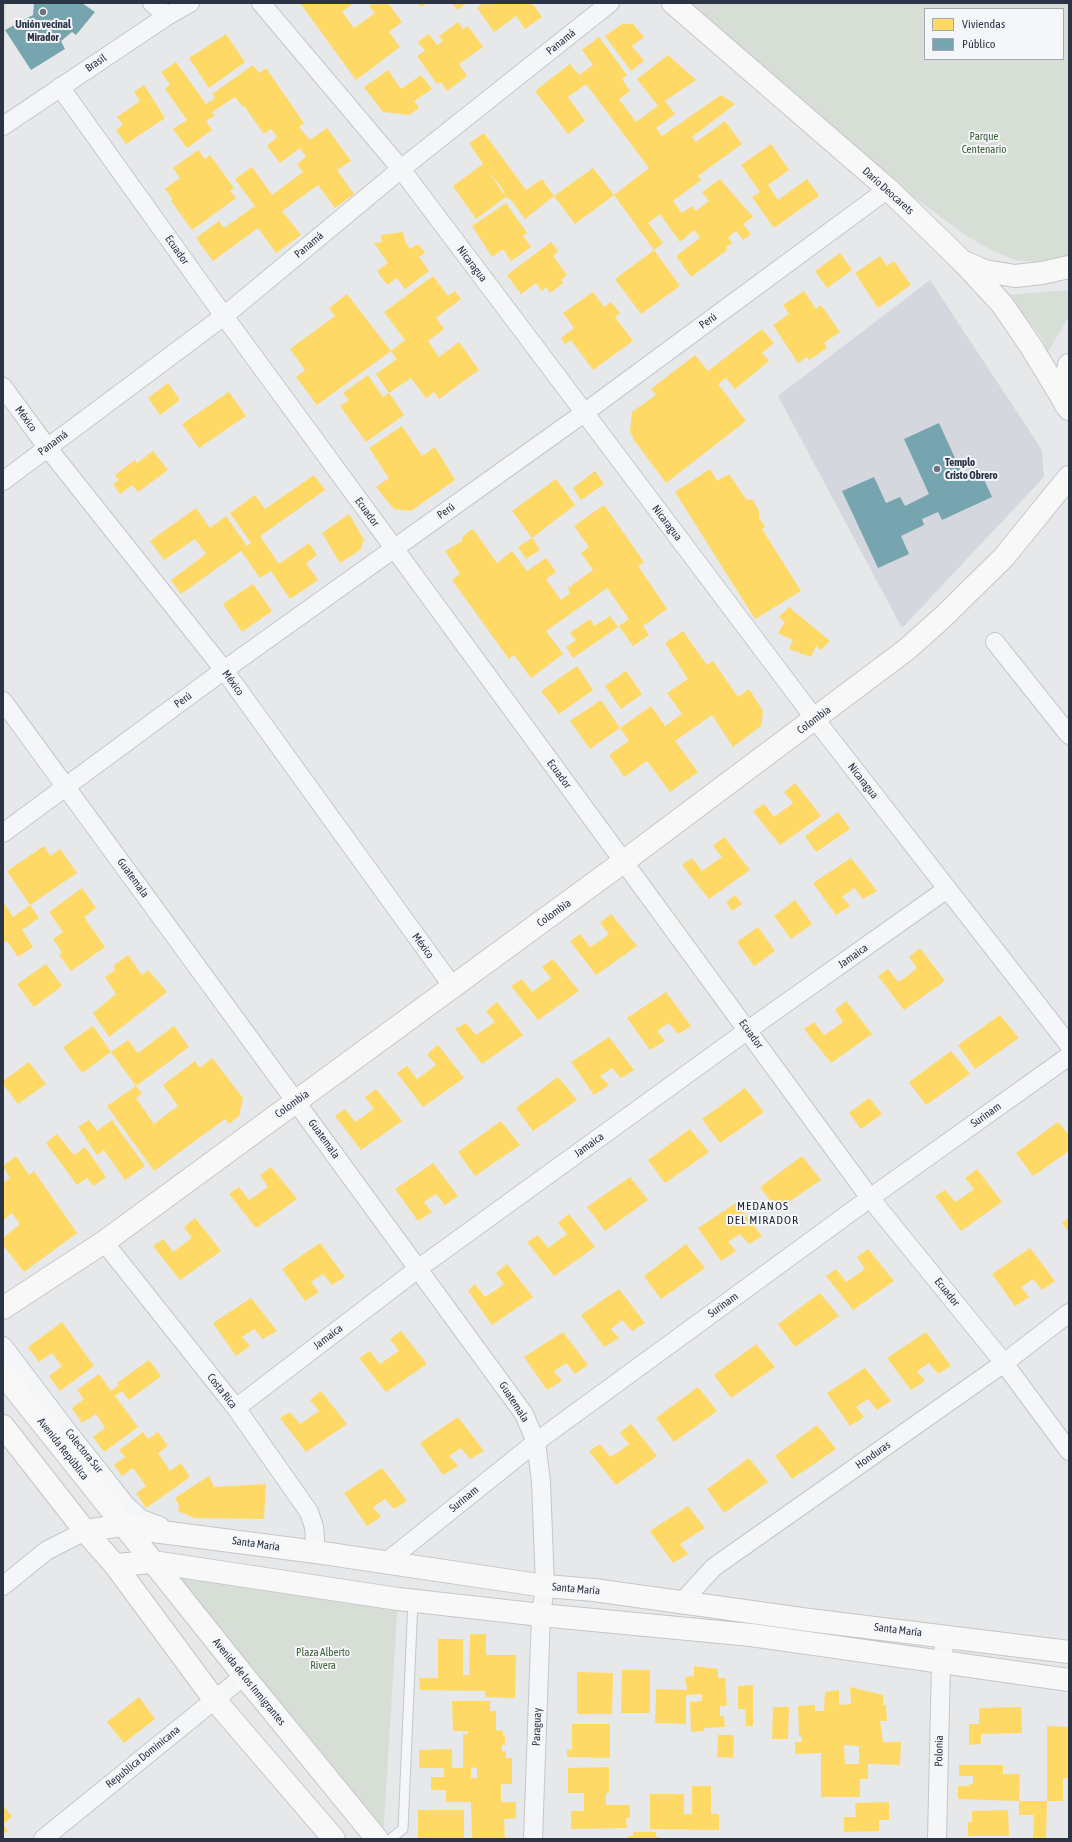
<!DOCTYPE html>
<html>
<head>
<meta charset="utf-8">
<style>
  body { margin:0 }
  #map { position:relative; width:1072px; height:1842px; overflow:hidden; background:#e6e8ea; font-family:"Asap Condensed",sans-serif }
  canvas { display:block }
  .frame { position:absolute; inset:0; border:4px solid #2b3445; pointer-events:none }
  .legend { position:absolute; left:924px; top:8px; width:140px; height:52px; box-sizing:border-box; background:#f4f6f9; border:1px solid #a4a8b1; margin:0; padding:5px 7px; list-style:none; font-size:12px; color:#2b3445 }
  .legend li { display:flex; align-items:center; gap:8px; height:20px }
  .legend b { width:20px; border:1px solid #a4a8b1 }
</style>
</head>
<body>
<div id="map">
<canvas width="1072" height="1842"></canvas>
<div class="frame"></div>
<ul class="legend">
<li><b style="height:11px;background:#ffd966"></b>Viviendas</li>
<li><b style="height:11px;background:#76a5af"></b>Público</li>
</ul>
</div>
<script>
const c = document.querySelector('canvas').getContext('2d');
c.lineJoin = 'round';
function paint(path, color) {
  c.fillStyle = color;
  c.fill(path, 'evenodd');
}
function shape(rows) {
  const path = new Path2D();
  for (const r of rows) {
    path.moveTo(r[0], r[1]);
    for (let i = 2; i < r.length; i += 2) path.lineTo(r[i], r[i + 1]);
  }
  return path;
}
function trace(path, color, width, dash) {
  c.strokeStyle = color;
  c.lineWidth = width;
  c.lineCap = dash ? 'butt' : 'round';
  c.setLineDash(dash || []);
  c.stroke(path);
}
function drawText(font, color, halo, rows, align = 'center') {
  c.font = font + ' "Asap Condensed",sans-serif';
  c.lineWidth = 4;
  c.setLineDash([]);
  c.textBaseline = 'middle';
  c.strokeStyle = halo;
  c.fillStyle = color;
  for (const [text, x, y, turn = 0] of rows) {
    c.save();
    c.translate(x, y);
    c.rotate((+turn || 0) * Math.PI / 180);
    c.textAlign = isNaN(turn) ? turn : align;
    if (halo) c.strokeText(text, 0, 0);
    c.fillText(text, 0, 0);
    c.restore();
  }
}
const built = shape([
  [930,280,1042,450,1044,477,902,628,778,396]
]);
const green = shape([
  [3,3,6,3,3,85],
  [690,3,1069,3,1069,255,1056,260,1035,262,1015,260,995,252,965,235,899,186,720,32],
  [925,9,1063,9,1063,59,925,59],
  [1069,290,1069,316,1048,352,1041,337,1007,295],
  [153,1562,398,1599,383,1839]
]);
const homes = shape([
  [300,3,351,3,352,4,342,12,354,28,375,13,369,6,374,3,388,3,402,22,389,32,400,47,356,80],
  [418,3,427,3,421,7],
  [452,3,467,3,457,10],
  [483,3,532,3,542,17,525,29,516,16,494,32,477,8],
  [458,22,463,29,468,26,483,47,459,64,467,76,447,91,441,82,437,84,417,56,425,51,418,42,429,34,437,45,443,41,439,36],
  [622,24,633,24,644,37,632,46,644,61,631,71,605,36],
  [226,34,245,62,209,88,189,58],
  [599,37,627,75,622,79,630,91,619,99,636,122,658,106,637,79,668,55,696,80,665,101,675,114,656,128,662,136,721,95,735,104,692,137,696,142,725,121,742,144,698,176,701,180,673,201,682,213,692,206,696,211,709,201,702,192,720,179,753,217,743,224,751,234,743,240,736,231,728,237,732,243,726,247,727,250,691,277,676,256,700,238,694,230,680,242,660,214,648,223,663,243,654,250,680,286,641,314,615,279,654,250,614,195,649,168,586,84,568,97,585,121,568,134,535,91,570,64,579,75,593,65,582,50],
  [176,62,206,104,215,98,212,94,253,65,259,73,266,68,304,123,299,127,310,140,327,128,351,161,337,170,354,194,335,208,318,185,282,211,301,235,276,253,258,228,213,261,196,238,219,221,224,228,255,206,235,179,252,167,272,195,303,172,297,164,306,157,300,148,280,163,267,146,277,137,271,129,264,134,244,106,243,107,235,97,212,112,215,115,206,121,212,130,187,148,173,129,187,120,165,89,170,85,161,72],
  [388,70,401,89,421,75,432,89,414,101,419,108,409,115,383,112,364,87],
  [144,85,165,118,126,144,116,130,123,125,117,117,140,101,134,92],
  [484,133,526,190,542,179,554,196,525,219,511,200,506,197,476,219,453,186,483,164,469,143],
  [487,170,502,188,506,197],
  [771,144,789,170,768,185,778,200,807,179,819,196,774,228,752,197,760,192,741,165],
  [198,150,205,159,210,155,234,188,230,191,236,198,192,230,171,201,173,200,165,189,180,178,173,168],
  [593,168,614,195,575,224,554,196],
  [506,203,527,233,523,236,531,247,511,261,503,249,492,257,472,226],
  [403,232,406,243,410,249,418,244,425,253,419,257,429,271,405,289,397,278,387,285,377,271,388,263,374,243,382,242,381,235],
  [551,242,558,251,553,256,567,275,561,280,563,283,550,293,546,287,542,291,536,283,521,294,507,275],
  [840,253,852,270,827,288,815,271],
  [880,256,887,266,894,261,911,285,878,308,855,273],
  [433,276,448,296,455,291,461,299,436,318,444,329,428,341,439,357,459,342,479,370,439,399,434,392,426,398,411,378,389,393,376,374,397,359,391,351,317,405,296,377,305,370,290,349,335,316,329,308,347,294,391,351,405,340,384,312],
  [804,291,816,309,821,305,840,332,824,343,827,348,809,360,807,357,798,363,773,325,789,314,783,305],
  [593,292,604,307,611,302,620,313,615,317,633,341,593,370,571,340,565,344,561,338,574,328,563,313],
  [762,329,774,343,762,353,769,361,735,389,726,378,718,384,746,421,666,483,634,440,630,431,632,412,656,395,651,389,695,355,708,371],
  [368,375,383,397,389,393,404,415,366,442,340,406,349,400,343,393],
  [168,383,180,400,160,415,148,398],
  [229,392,246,416,199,448,182,424],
  [402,426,422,456,435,447,455,480,411,511,394,509,376,487,389,478,369,448],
  [153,451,168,470,138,492,132,485,120,494,113,484,119,480,115,475,135,460,137,463],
  [710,469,717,481,729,474,746,499,753,500,759,511,759,518,765,527,762,529,801,591,755,619,675,492],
  [595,471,604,484,581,500,573,488],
  [314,475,325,490,260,536,279,564,309,543,317,555,306,563,318,580,290,599,271,571,260,578,241,551,181,594,171,580,206,554,195,539,164,560,150,541,196,508,210,528,226,516,247,546,251,543,230,513,255,495,265,509],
  [556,479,575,505,532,538,540,550,526,559,518,547,532,538,512,511],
  [604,505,644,562,638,566,667,609,643,626,649,635,633,646,619,626,629,619,607,588,546,631,563,654,531,678,514,655,509,659,452,580,460,574,445,551,462,541,463,536,473,529,497,563,512,551,527,571,546,558,556,572,546,579,561,600,570,593,568,588,593,570,581,553,589,547,574,526],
  [349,514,364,540,360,550,340,563,322,533],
  [253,584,272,611,242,632,223,604],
  [789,607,830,641,821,650,816,646,811,657,789,649,793,640,778,633,785,622,779,617],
  [610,616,618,627,573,658,566,647,576,640,570,633,590,619,594,626],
  [683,631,707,665,713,661,738,697,749,689,763,711,761,726,733,747,712,715,675,741,698,772,670,792,647,761,624,777,609,755,629,741,620,728,590,749,570,721,601,700,620,728,651,706,665,726,682,714,667,693,688,679,665,643],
  [577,666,593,690,559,714,541,691],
  [626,671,642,694,621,709,605,686],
  [795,783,821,816,780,845,753,811,764,804,774,817,793,803,784,792],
  [838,812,850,829,816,852,805,836],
  [724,837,750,870,709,899,682,865,692,858,702,871,722,857,713,846],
  [44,846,50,856,60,849,77,873,30,905,7,871],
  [851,858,877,891,863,899,854,888,842,897,850,906,836,915,813,883],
  [82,888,96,908,84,917,105,947,71,971,59,955,62,952,53,939,63,932,49,912],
  [735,895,742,904,732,911,726,902],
  [795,900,812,924,791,939,774,916],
  [3,902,13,917,30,905,39,918,22,930,33,947,18,957,7,941,3,943],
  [611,914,637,946,596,975,570,941,580,934,590,947,600,941,609,934,600,923],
  [758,927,775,951,754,966,737,942],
  [920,948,945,981,904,1010,878,976,888,969,898,982,909,975,917,968,909,957],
  [128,955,142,975,148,970,167,992,109,1037,93,1013,116,994,105,977,115,970,113,966],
  [553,959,579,991,538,1020,511,986,522,979,532,992,551,978,542,967],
  [46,964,62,986,34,1007,17,984],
  [666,992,691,1026,678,1034,669,1023,657,1031,665,1041,650,1050,627,1018],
  [846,1001,872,1034,831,1063,804,1029,814,1022,824,1035,835,1028,843,1022,835,1010],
  [497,1002,523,1035,482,1064,455,1029,466,1023,476,1035,495,1022,486,1011],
  [1000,1015,1019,1038,975,1069,958,1045],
  [93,1026,111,1052,82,1073,63,1047],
  [174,1026,189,1047,136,1086,111,1052,128,1040,138,1053],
  [609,1037,634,1070,621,1078,612,1068,600,1076,609,1085,594,1095,571,1062],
  [438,1045,464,1078,423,1107,397,1073,407,1066,417,1079,436,1065,427,1054],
  [951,1051,970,1074,926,1105,909,1082],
  [212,1058,243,1098,239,1116,229,1124,225,1119,154,1171,107,1106,136,1086,142,1094,136,1098,154,1124,178,1106,163,1085,195,1061,200,1068],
  [29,1062,46,1084,18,1104,3,1084,3,1081],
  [558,1077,577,1100,533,1131,516,1108],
  [745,1088,764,1112,720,1143,702,1119],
  [376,1089,402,1121,361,1150,335,1116,345,1109,355,1122,365,1115,374,1109,365,1097],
  [869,1098,882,1114,861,1129,849,1113],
  [89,1120,97,1131,112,1120,145,1166,125,1180,104,1150,97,1155,78,1127],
  [501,1121,520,1145,475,1176,458,1152],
  [1058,1122,1069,1135,1069,1151,1033,1176,1016,1153],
  [690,1129,709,1152,665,1183,648,1160],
  [57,1134,74,1155,85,1147,106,1177,94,1186,87,1178,77,1185,46,1143],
  [16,1156,29,1175,34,1171,77,1233,24,1272,3,1245,3,1238,20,1224,12,1213,3,1220,3,1183,10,1178,3,1166],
  [802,1156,821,1180,777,1210,760,1187],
  [433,1163,458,1196,445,1205,436,1194,424,1202,432,1212,418,1221,395,1189],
  [271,1167,297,1199,256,1228,229,1194,239,1187,249,1200,268,1187,260,1175],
  [977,1169,1002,1202,961,1231,935,1196,945,1190,955,1202,965,1196,974,1189,965,1178],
  [630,1177,648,1200,605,1231,587,1207],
  [736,1203,762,1236,749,1244,740,1234,728,1242,736,1251,721,1261,698,1228],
  [569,1214,595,1247,554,1276,527,1242,538,1235,548,1248,567,1234,558,1223],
  [1069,1217,1069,1233,1062,1223],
  [195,1218,221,1251,180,1280,153,1246,163,1239,173,1252,192,1238,184,1227],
  [320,1243,345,1277,332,1285,323,1274,311,1282,319,1292,305,1301,282,1269],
  [686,1244,705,1268,661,1299,644,1276],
  [1030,1248,1055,1281,1042,1290,1033,1279,1021,1287,1029,1297,1015,1306,992,1274],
  [868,1249,894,1281,853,1310,826,1276,836,1269,846,1282,865,1269,857,1257],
  [507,1264,533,1297,492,1325,468,1291,475,1284,485,1297,496,1290,504,1284,496,1273],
  [619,1289,645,1323,632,1331,622,1320,611,1329,619,1338,604,1347,581,1315],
  [820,1293,839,1316,795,1347,778,1324],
  [251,1298,277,1331,263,1339,254,1329,242,1337,250,1346,236,1356,213,1323],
  [62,1322,94,1366,60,1391,49,1376,62,1366,57,1360,52,1353,39,1362,28,1347],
  [401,1331,427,1364,386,1392,359,1358,370,1351,380,1364,390,1357,399,1351,390,1339],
  [563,1332,588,1365,575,1374,566,1363,554,1371,562,1381,547,1390,524,1357],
  [926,1332,951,1366,938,1374,929,1363,917,1371,925,1381,911,1390,887,1358],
  [756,1344,775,1367,731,1398,714,1375],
  [149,1360,161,1376,129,1400,122,1391,115,1396,138,1427,104,1452,93,1437,105,1428,96,1414,82,1423,72,1408,84,1399,77,1390,99,1374,111,1391,119,1385,117,1383],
  [865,1368,891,1401,877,1410,868,1399,856,1407,864,1417,850,1426,827,1393],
  [698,1387,717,1411,674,1442,656,1418],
  [321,1391,347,1424,306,1452,280,1418,290,1412,300,1424,310,1417,319,1411,310,1400],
  [458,1417,484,1451,470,1459,461,1448,449,1456,458,1466,443,1475,420,1443],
  [631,1424,657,1456,616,1485,589,1451,600,1444,610,1457,620,1451,629,1444,620,1433],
  [817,1425,836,1449,792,1479,775,1456],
  [143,1432,148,1439,158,1432,168,1446,158,1453,170,1471,181,1463,190,1477,146,1508,136,1493,146,1486,133,1468,122,1476,114,1465,125,1457,119,1450],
  [749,1458,768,1482,724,1513,707,1489],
  [382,1468,407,1501,394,1509,385,1499,373,1507,381,1517,367,1526,344,1493],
  [209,1476,214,1487,266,1484,264,1519,195,1518,178,1511,179,1505,175,1498],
  [688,1506,705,1528,680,1544,688,1554,673,1563,650,1531],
  [470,1634,486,1634,486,1655,516,1655,515,1698,485,1697,485,1691,420,1690,419,1678,438,1678,438,1639,463,1639,463,1675,469,1675],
  [694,1666,718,1669,718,1678,725,1678,727,1706,720,1706,720,1716,724,1716,725,1727,704,1728,704,1731,691,1732,690,1702,702,1701,702,1694,686,1695,686,1724,655,1723,656,1689,687,1690,685,1677,694,1676],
  [622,1670,650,1670,650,1713,621,1713],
  [577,1672,613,1673,612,1714,577,1714],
  [753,1685,753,1726,746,1726,745,1709,738,1709,738,1686],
  [850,1687,883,1695,883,1705,886,1705,887,1721,880,1721,883,1742,901,1742,900,1765,868,1764,868,1779,860,1779,860,1797,821,1797,821,1753,795,1754,795,1742,802,1742,801,1736,799,1736,798,1706,815,1705,815,1711,824,1711,825,1692,839,1690,839,1705,851,1704],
  [844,1745,859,1746,859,1764,845,1764],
  [139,1697,155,1719,124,1743,107,1722],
  [452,1701,490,1701,490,1711,496,1711,496,1730,503,1731,503,1736,505,1736,505,1745,502,1745,502,1752,506,1751,506,1758,512,1758,512,1784,501,1784,501,1802,516,1802,516,1818,504,1819,505,1839,472,1839,471,1802,446,1802,446,1790,431,1790,431,1777,444,1777,444,1768,419,1768,419,1750,452,1749,452,1768,463,1768,463,1734,468,1734,468,1731,453,1731],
  [471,1767,477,1768,477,1778,471,1778],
  [773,1707,789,1707,788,1739,772,1739],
  [1021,1707,1022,1733,981,1734,981,1744,969,1745,969,1724,979,1724,979,1708],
  [572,1724,610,1724,610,1758,567,1757,567,1749,572,1750],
  [1047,1726,1069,1727,1069,1778,1063,1778,1063,1801,1047,1801],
  [718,1735,734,1735,733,1758,717,1757],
  [959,1765,1003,1765,1003,1774,1020,1774,1019,1801,958,1799,958,1786,969,1786,969,1784,973,1784,973,1776,959,1776],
  [609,1767,609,1793,606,1793,606,1805,630,1805,630,1818,626,1818,627,1828,571,1829,571,1811,584,1811,584,1793,568,1793,568,1768],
  [692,1786,711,1786,711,1814,719,1814,719,1830,650,1829,650,1794,684,1794,684,1814,692,1814],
  [1019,1801,1047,1801,1046,1838,1033,1838,1034,1815,1019,1815],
  [889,1802,889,1820,879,1820,879,1831,844,1832,844,1817,856,1817,855,1803],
  [3,1805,12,1817,3,1824],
  [418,1810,464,1810,464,1839,418,1839],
  [1008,1810,1009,1836,968,1836,968,1822,972,1822,972,1811],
  [3,1824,8,1831,3,1834],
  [633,1832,656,1832,656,1837,660,1837,660,1839,628,1839,628,1836,633,1836]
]);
const public = shape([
  [34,3,82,3,95,12,76,35,72,32,61,41,65,49,31,70,5,30,33,15],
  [939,423,964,478,980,471,992,497,942,520,938,512,922,519,924,525,901,536,909,554,878,568,842,491,874,477,886,503,900,497,905,506,929,494,904,439]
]);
const lane = shape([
  [390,1839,403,1829,413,1600]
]);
const street = shape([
  [152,3,167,16],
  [261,3,401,169,815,719,1069,1045],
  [60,87,224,316,870,1198,1004,1363,1069,1451],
  [3,126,167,16,190,3],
  [3,387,47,447,224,670,453,987],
  [3,481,224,316,401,169,610,3],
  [995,642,1069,735],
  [3,701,524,1414,536,1442,541,1482,545,1586,541,1615,533,1839],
  [3,833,224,670,584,413,888,189],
  [104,1242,236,1408,309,1512,314,1527,316,1552],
  [3,1346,65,1428,125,1504,141,1519,160,1526],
  [236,1408,419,1268,748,1030,947,889],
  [385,1563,536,1442,870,1198,1069,1056],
  [3,1586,46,1551,85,1531],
  [681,1603,714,1567,1004,1363,1069,1313],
  [43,1839,244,1676],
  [937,1839,941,1663,946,1636]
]);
const secondary = shape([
  [673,3,888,189,963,262,1002,304,1030,345,1069,409],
  [966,263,985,271,1015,276,1042,273,1069,267],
  [1065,404,1066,380,1069,365],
  [3,1308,104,1242,623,862,906,650,942,618,1004,557,1069,477],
  [3,1374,244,1676,377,1839],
  [3,1426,85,1531,115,1565,214,1699,334,1839],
  [85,1531,123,1525,146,1530,316,1552,545,1586,594,1590,809,1620,1069,1652],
  [115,1565,153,1562,398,1599,541,1615,751,1635,1069,1680]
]);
const markers = [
  [43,12,4,"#6c737f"],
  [937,469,4,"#6c737f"]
];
const poiNames = [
  ["Unión vecinal",43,25],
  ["Mirador",43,38],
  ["Templo",945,463,"left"],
  ["Cristo Obrero",945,476,"left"]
];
const streetNames = [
  ["Panamá",561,42,-39],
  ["Brasil",96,63,-34],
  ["Darío Deocarets",888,191,42],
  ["Panamá",309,245,-40],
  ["Ecuador",177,250,55],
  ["Nicaragua",472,264,53],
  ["Perú",708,321,-36],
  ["México",26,419,54],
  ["Panamá",53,443,-37],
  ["Perú",446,511,-36],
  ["Ecuador",367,512,54],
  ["Nicaragua",667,523,53],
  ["México",233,683,54],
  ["Perú",183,700,-36],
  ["Colombia",814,720,-37],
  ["Ecuador",559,774,54],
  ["Nicaragua",863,781,52],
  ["Guatemala",133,878,54],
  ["Colombia",554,913,-36],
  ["México",423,946,54],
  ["Jamaica",853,956,-35],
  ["Ecuador",751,1034,54],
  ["Colombia",292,1104,-36],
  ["Surinam",986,1115,-35],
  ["Guatemala",324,1139,54],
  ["Jamaica",589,1145,-36],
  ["Ecuador",947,1292,51],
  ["Surinam",723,1305,-36],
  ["Jamaica",328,1337,-37],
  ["Costa Rica",222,1391,52],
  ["Guatemala",514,1402,57],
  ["Avenida República",63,1449,52],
  ["Colectora Sur",84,1451,51],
  ["Honduras",873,1455,-35],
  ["Surinam",464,1499,-39],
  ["Santa María",256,1544,8],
  ["Santa María",576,1589,5],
  ["Santa María",898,1630,7],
  ["Avenida de los Inmigrantes",249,1682,51],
  ["Paraguay",537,1727,-88],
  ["Polonia",939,1751,-89],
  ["Republica Dominicana",143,1757,-39]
];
const parkNames = [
  ["Parque",984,137],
  ["Centenario",984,150],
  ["Plaza Alberto",323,1653],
  ["Rivera",323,1666]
];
const neighbourhoodNames = [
  ["MEDANOS",763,1206],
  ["DEL MIRADOR",763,1220]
];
paint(built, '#d4d7dd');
paint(green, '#d6ded6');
paint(homes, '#ffd966');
paint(public, '#76a5af');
trace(lane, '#c4c6c8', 11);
trace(street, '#c4c6c8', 20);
trace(secondary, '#c4c6c8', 24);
trace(lane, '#f5f6f7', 9);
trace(street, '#f5f6f7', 18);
trace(secondary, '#f8f8f8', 22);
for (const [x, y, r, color] of markers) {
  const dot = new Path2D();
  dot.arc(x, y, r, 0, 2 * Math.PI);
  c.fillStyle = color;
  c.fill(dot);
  trace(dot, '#f4f6f9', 1.5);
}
drawText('bold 11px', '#2b3445', '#f4f6f9', poiNames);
drawText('11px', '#2b3445', '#f4f6f9', streetNames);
drawText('11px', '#3f6138', '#f4f6f9', parkNames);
c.letterSpacing = '1px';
drawText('12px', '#1d2536', '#f4f6f9', neighbourhoodNames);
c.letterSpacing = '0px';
</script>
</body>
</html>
